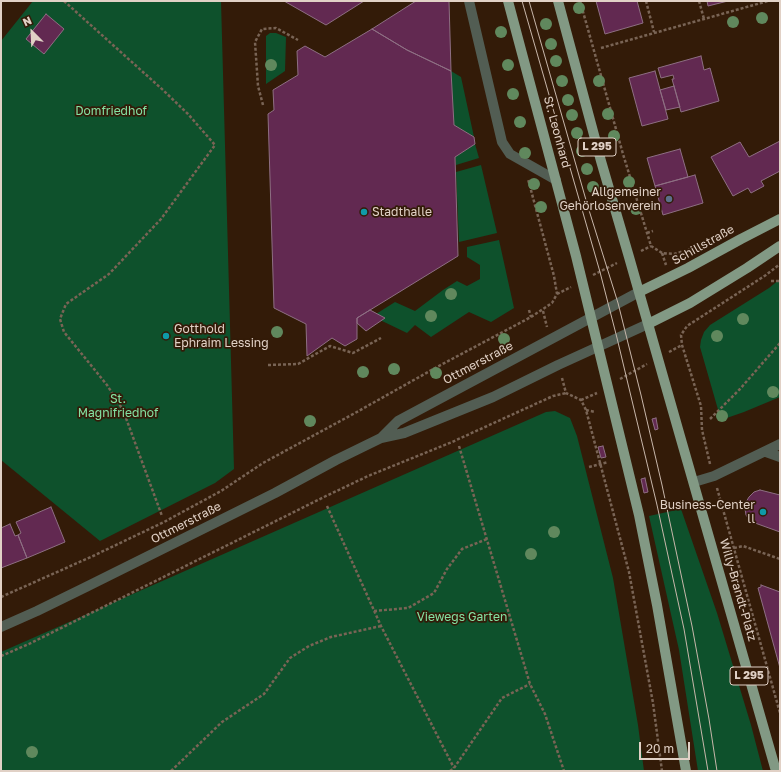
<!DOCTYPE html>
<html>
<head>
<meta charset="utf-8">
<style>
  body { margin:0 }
  #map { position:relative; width:781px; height:772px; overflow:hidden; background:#331b08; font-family:"Golos Text",sans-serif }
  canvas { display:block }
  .frame { position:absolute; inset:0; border:2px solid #e1d1c6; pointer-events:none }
  .north { position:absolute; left:12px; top:12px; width:40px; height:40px; -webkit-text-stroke:3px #331b08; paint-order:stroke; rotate:336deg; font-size:11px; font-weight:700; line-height:16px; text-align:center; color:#e1d1c6 }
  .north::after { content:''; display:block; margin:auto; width:14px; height:18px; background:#e1d1c6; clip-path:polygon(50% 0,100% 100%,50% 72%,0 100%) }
  .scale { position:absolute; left:639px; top:742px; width:51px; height:18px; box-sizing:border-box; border:2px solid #e1d1c6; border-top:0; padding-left:5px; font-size:12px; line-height:14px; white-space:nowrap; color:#e1d1c6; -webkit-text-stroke:3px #331b08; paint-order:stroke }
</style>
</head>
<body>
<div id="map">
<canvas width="781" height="772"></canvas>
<div class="frame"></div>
<div class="north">N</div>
<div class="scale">20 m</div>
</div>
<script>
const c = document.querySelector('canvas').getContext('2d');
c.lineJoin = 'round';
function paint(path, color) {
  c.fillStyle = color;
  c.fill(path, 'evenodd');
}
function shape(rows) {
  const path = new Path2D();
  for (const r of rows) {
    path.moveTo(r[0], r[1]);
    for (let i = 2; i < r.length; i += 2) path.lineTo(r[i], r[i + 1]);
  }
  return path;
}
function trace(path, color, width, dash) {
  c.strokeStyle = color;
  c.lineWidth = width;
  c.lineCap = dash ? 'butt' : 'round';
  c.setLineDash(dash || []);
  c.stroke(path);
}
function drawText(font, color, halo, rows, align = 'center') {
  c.font = font + ' "Golos Text",sans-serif';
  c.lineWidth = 3.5;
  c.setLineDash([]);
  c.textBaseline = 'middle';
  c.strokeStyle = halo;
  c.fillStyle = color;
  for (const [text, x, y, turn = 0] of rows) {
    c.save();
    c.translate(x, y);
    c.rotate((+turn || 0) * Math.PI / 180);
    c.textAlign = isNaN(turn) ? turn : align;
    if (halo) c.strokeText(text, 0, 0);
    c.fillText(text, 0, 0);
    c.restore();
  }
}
const green = shape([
  [33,1,221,1,234,469,215,483,100,541,1,460,1,41],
  [270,33,276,33,286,37,285,71,266,84,266,36],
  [451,71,461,77,474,137,454,125],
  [475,144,479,158,456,165,455,157],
  [481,165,497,233,459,242,456,172],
  [499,240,514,308,491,322,469,312,431,337,415,325,407,333,380,320,376,314,395,302,415,311,443,290,457,281,467,286,480,279,480,265,467,257,467,247],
  [780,279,780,397,744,412,721,420,700,347,701,340,704,332,710,325,769,288],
  [555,411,570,418,577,436,613,578,638,725,644,771,1,771,1,652,546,412],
  [681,509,717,613,751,725,763,771,698,771,679,650,649,516]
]);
const building = shape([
  [284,1,364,1,326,25,284,1],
  [416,1,449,1,451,71,407,50,372,29,416,1],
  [596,1,637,1,643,23,605,34,596,1],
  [707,1,728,1,708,6,707,1],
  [46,14,64,29,44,54,26,39,46,14],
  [372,29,407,50,451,71,454,125,474,137,475,144,455,157,458,256,357,318,357,339,345,346,332,338,307,356,306,324,274,308,268,114,274,110,273,90,298,75,297,51,305,46,325,57,372,29],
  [701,56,704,70,710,68,719,101,681,112,672,79,674,79,673,75,661,78,658,68,701,56],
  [655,71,668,119,642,126,629,78,655,71],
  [674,86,680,107,666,110,660,90,674,86],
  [780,141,780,171,761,181,764,186,751,193,748,188,733,196,711,157,740,142,749,157,780,141],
  [680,149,688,177,655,186,647,158,680,149],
  [695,175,703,203,663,215,655,186,695,175],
  [370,310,385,318,366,331,357,323,357,318,370,310],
  [656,418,658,429,655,430,652,419,656,418],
  [603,446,606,457,601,458,598,447,603,446],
  [645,478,648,492,644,493,641,479,645,478],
  [760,490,780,495,780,532,755,523,750,521,746,515,745,509,746,502,749,497,754,492,760,490],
  [51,507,65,542,27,558,18,535,21,533,16,522,51,507],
  [10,524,15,536,18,535,27,558,1,568,1,528,10,524],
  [761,585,780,592,780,668,758,588,761,587,761,585]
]);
const path = shape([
  [64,1,163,90,188,114,215,145,161,219,109,274,66,304,60,319,64,332,107,385,123,410,162,516],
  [580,1,623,154,651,246,662,253,674,254,694,248],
  [646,1,654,32],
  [699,1,704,19],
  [601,48,768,1],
  [263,105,258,86,255,42,262,29,276,28,298,40],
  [647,233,653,231],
  [641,251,651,246],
  [662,253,666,265],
  [593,275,617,263],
  [771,281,780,281],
  [557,294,571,287],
  [529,310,531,317],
  [543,311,547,327],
  [669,352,682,345],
  [268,365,298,364,330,346,353,353,381,338],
  [562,378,566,393,581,400,586,410,629,572,653,703,662,771],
  [620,379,647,364],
  [581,400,597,393],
  [586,410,595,412],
  [710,419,740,389,780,343],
  [459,446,530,684,545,714,564,771],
  [710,464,702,430,701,406,682,345,681,335,687,326,766,275,780,264],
  [589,467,608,462],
  [717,488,780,713],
  [327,506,381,626,454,768],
  [734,548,743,546,780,559],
  [1,597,93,556,164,522,221,491,263,463,355,413,437,367,531,317,552,303,557,294,554,276,528,179],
  [374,611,408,608,434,593,447,569,462,549,487,539],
  [1,656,29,644,324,497,368,476,452,442,553,396,566,393],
  [171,771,222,722,264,694,290,658,309,646,331,637,381,626],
  [450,771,454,768,502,698,530,684]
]);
const minor = shape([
  [469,1,502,142,510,154,556,180],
  [381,438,398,421,639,292],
  [766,452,780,457],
  [694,482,714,476,780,444],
  [1,627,37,611,86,587,275,493,336,460,381,438,404,433,493,397,558,365,648,324]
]);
const major = shape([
  [508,1,576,256,639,515,657,605,686,771],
  [558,1,601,161,629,257,680,436,776,771],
  [639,292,688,268,741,239,780,219],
  [648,324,690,303,747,268,780,246]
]);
const tram = shape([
  [522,1,600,272,617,338,657,505,684,629,708,771],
  [529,1,588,207,618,303,641,395,662,485,692,626,709,719,717,771]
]);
const trees = [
  [579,8],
  [762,18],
  [733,22],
  [546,24],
  [501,32],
  [551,44],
  [556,61],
  [271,65],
  [508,65],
  [562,81],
  [599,81],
  [513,94],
  [568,100],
  [608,114],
  [572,115],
  [520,122],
  [577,133],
  [614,136],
  [582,151],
  [525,153],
  [587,169],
  [629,182],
  [534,184],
  [593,187],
  [541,207],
  [636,209],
  [451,294],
  [431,316],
  [743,319],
  [277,332],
  [717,336],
  [504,339],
  [394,369],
  [363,372],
  [436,373],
  [773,392],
  [722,416],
  [310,421],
  [554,532],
  [531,554],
  [32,752]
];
const markers = [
  [669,199,4,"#5c6f8a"],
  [364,212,4,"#0f9aa8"],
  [166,336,4,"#0f9aa8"],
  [763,512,4,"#0f9aa8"]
];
const shields = [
  [597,147,38],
  [749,676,38]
];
const shieldNames = [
  ["L 295",597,147],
  ["L 295",749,676]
];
const parkNames = [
  ["Domfriedhof",111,111],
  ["St.",118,399],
  ["Magnifriedhof",118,413],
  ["Viewegs Garten",462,617]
];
const streetNames = [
  ["St. Leonhard",557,132,75],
  ["Schillstraße",703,245,-29],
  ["Ottmerstraße",478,363,-28],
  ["Ottmerstraße",186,523,-27],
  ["Willy-Brandt-Platz",738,590,74]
];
const poiNames = [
  ["Allgemeiner",661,192],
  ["Gehörlosenverein",661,206],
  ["Stadthalle",372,212,"left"],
  ["Gotthold",174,329,"left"],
  ["Ephraim Lessing",174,343,"left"],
  ["Business-Center",755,505],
  ["ll",755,519]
];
paint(green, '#0e512c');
paint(building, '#622951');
trace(building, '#8e6f83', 1);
trace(path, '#796455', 2.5, [3, 2]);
trace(minor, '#525d53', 10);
trace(major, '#829984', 10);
trace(tram, '#c8b7ab', 1);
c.fillStyle = '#60885d';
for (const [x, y] of trees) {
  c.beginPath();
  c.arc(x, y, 6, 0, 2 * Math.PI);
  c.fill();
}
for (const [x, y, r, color] of markers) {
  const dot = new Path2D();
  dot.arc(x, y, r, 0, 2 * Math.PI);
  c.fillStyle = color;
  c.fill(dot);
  trace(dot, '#331b08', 1.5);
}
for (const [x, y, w] of shields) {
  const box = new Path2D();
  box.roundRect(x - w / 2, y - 9, w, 18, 3);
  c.fillStyle = '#331b08';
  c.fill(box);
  trace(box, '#e1d1c6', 1);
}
drawText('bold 11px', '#e1d1c6', null, shieldNames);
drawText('12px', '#84e2a3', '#331b08', parkNames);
drawText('12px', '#e1d1c6', '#331b08', streetNames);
drawText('12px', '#e1d1c6', '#331b08', poiNames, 'right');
</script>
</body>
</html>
